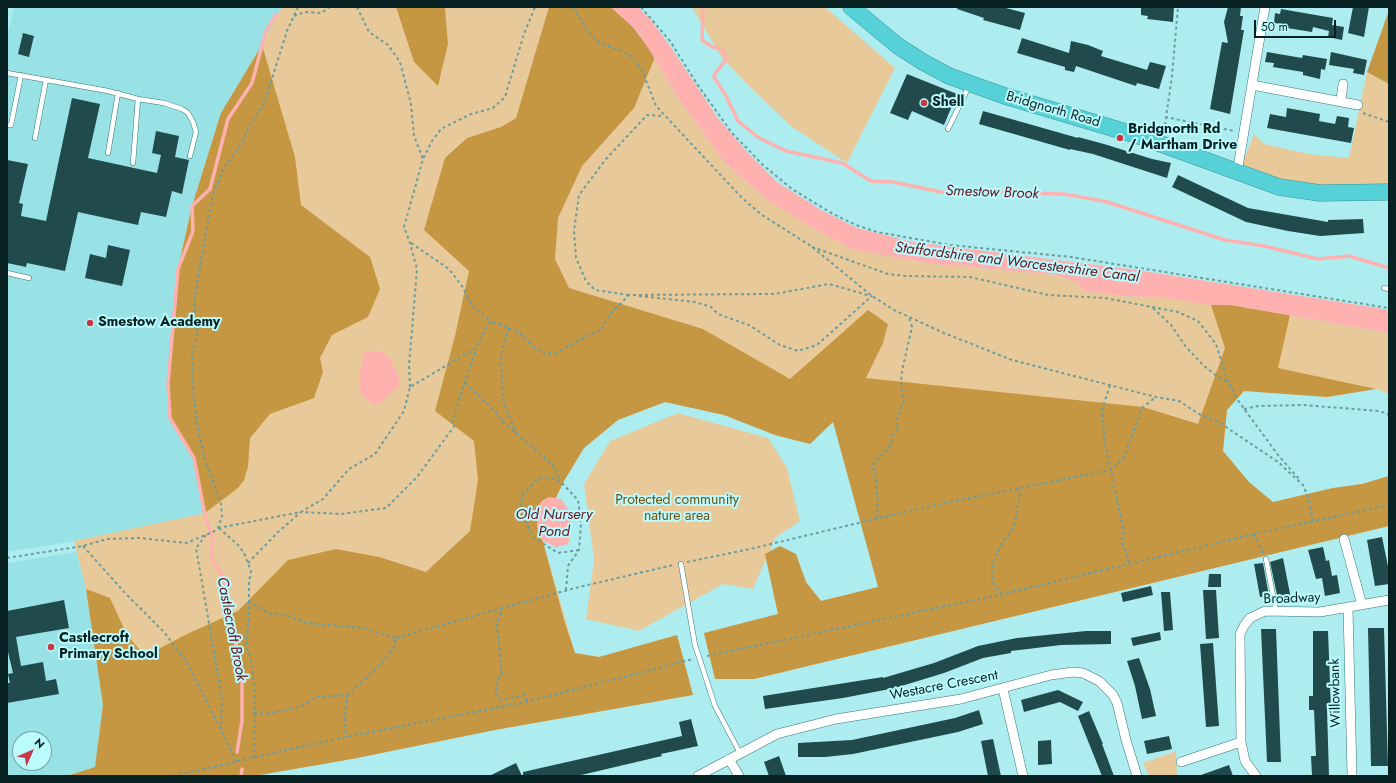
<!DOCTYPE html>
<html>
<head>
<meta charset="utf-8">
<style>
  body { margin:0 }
  #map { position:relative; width:1396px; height:783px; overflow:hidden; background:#aeedef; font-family:Jost,sans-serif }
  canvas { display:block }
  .frame { position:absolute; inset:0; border:8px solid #082223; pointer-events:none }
  .north { position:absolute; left:12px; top:731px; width:40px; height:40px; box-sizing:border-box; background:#bbfafd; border:1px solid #73a4a6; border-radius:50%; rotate:45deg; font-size:11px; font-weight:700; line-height:16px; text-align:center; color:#082223 }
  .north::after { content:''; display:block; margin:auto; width:14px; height:18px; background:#c73746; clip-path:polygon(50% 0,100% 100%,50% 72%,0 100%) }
  .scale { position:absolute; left:1254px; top:20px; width:82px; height:18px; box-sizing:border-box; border:2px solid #082223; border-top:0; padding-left:5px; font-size:12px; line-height:14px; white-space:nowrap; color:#082223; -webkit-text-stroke:3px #bbfafd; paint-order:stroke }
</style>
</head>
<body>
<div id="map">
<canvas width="1396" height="783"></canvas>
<div class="frame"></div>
<div class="north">N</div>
<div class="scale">50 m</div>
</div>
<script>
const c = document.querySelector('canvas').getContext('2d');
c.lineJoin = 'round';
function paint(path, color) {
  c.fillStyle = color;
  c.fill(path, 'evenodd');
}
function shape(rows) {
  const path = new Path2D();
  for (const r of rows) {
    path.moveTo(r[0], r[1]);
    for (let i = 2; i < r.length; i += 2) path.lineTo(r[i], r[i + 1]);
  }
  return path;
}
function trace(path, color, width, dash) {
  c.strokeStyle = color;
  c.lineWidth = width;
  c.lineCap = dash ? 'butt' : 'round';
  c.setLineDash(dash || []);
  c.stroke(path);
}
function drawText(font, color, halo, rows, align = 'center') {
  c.font = font + ' Jost,sans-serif';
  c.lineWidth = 4;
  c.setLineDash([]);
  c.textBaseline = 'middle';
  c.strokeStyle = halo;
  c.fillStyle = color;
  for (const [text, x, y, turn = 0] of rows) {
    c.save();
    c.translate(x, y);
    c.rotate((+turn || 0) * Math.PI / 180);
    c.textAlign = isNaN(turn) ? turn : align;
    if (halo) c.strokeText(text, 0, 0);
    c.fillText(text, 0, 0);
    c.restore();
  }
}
const built = shape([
  [14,7,282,7,262,45,178,269,168,384,170,418,194,458,205,513,74,541,7,552,7,36],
  [76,552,86,589,103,705,95,767,67,776,7,776,7,563],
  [20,739,44,739,44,763,20,763]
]);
const green = shape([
  [282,7,611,7,644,41,678,98,725,163,767,200,821,233,854,250,934,264,1057,275,1077,283,1086,291,1121,296,1166,298,1231,305,1389,333,1389,394,1376,389,1327,397,1244,391,1227,410,1223,451,1249,482,1273,502,1333,488,1362,484,1389,476,1389,526,754,679,715,679,704,633,778,614,766,559,753,589,723,584,639,631,586,619,594,560,584,484,610,441,678,413,768,438,787,468,800,521,775,538,770,551,780,546,796,554,806,582,821,601,878,587,866,378,810,444,775,435,724,415,665,402,618,420,584,448,564,481,540,531,575,653,599,657,677,635,693,695,495,730,352,759,254,776,67,776,95,767,103,705,86,589,74,541,205,513,194,458,170,418,168,384,178,269,192,206,221,113,262,45],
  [692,7,825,7,895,68,847,163,792,127,749,86,722,58],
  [1367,72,1389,84,1389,188,1315,190,1239,171,1254,134,1264,144,1308,154,1349,158],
  [1176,751,1177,776,1149,776,1143,763]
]);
const forest = shape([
  [396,7,445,7,448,44,438,86,414,62],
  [549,7,611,7,633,27,655,57,634,108,582,166,558,218,555,259,569,288,703,329,790,379,868,310,888,324,883,343,866,378,1143,407,1198,424,1225,348,1211,305,1231,305,1290,315,1278,368,1376,389,1327,397,1244,391,1227,410,1223,451,1249,482,1273,502,1333,488,1362,484,1389,476,1389,526,754,679,715,679,704,633,778,614,765,554,780,546,796,554,806,582,821,601,878,587,833,422,810,444,775,435,724,415,665,402,618,420,584,448,564,481,540,531,565,623,575,653,599,657,677,635,693,695,495,730,352,759,254,776,67,776,95,767,103,705,86,589,110,598,127,635,145,656,187,634,238,611,288,560,336,549,379,557,426,572,470,531,478,480,474,441,435,411,455,336,469,271,424,230,445,158,467,138,501,127,516,118],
  [1388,7,1389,7,1389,84,1367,72,1388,13],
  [262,45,295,157,301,205,370,257,380,289,368,317,332,335,320,358,323,372,314,398,270,414,250,438,248,467,244,480,238,488,205,513,194,458,170,418,168,377,178,269,192,206,221,113]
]);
const water = shape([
  [611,7,638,7,650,19,670,46,717,117,748,153,777,182,821,210,857,228,913,242,1137,270,1384,309,1389,310,1389,333,1231,305,1211,305,1166,298,1121,296,1085,291,1077,283,1057,275,934,264,854,250,821,233,767,200,725,163,678,98,644,41,633,27],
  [365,351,380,351,390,358,397,372,400,385,384,400,374,405,360,393,360,372],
  [549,497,561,499,567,507,571,522,571,535,568,544,556,547,543,541,539,536,537,526,538,506,542,501]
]);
const stream = shape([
  [703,7,702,40,712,47,722,49,726,59,715,74,714,77,726,96,738,121,759,138,786,151,842,163,871,181,893,182,941,192,982,193,1005,192,1063,194,1087,198,1107,202,1225,240,1264,246,1318,259,1349,256,1389,268],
  [237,752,242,721,242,675,223,576,211,558,213,538,206,520,194,458,170,418,168,384,178,269,193,231,192,206,210,189,228,119,252,83,266,31,276,15],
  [241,776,242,769]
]);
const building = shape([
  [958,7,1002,7,1025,13,1020,30,983,20,984,18,957,9],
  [1141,7,1174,7,1173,22,1147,19,1148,16,1141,15],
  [1228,7,1241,7,1240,16,1243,16,1241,30,1244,30,1230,114,1210,109,1222,42,1228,43,1224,22],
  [1353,7,1369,7,1364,37,1348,33],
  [1281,9,1333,18,1332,25,1344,27,1342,40,1328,37,1329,31,1313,27,1312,32,1287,28,1287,25,1274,23,1275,13,1280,14],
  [23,33,34,36,29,57,18,54],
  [1022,38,1069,53,1071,41,1088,45,1103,51,1101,56,1147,70,1150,62,1166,66,1159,89,1137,83,1136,86,1076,66,1074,72,1065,70,1065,67,1017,53],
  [1267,52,1302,58,1303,55,1327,59,1325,70,1321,69,1320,79,1303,75,1303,72,1273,67,1274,63,1265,62],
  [1331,52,1367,60,1364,75,1353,73,1354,69,1329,65],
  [907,74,957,94,944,125,912,111,908,120,890,113],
  [72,98,100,104,88,158,157,173,161,155,152,153,156,131,179,136,175,157,189,160,182,194,172,191,166,217,141,212,138,225,78,212,65,271,27,263,26,267,7,263,7,160,28,164,19,203,23,204,21,216,46,221],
  [1287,108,1320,114,1319,121,1335,124,1337,116,1349,118,1348,127,1354,128,1351,143,1267,128,1270,114,1286,117],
  [983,111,1078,138,1078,137,1104,144,1152,159,1171,163,1167,178,1093,154,1070,149,1070,150,979,124],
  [1178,175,1248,208,1328,222,1328,220,1363,219,1364,233,1320,236,1288,231,1246,222,1172,187],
  [108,245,130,250,122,286,85,278,90,254,106,258],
  [1382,537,1389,571,1389,584,1375,586,1367,540],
  [1323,547,1326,561,1329,560,1332,576,1337,575,1340,593,1325,596,1322,578,1316,579,1308,550],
  [1283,558,1291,599,1281,601,1280,594,1277,595,1270,562],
  [1263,563,1269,596,1260,597,1254,564],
  [1209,574,1221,574,1221,587,1208,587],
  [1151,586,1153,595,1123,602,1121,593],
  [1203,590,1216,590,1219,638,1206,639],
  [1161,592,1170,592,1173,630,1164,631],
  [64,600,69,628,16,637,21,666,43,662,46,681,56,679,59,694,7,703,7,683,10,683,8,674,13,673,8,652,7,652,7,611],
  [1368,628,1384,628,1388,766,1371,766],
  [1261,629,1276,629,1281,762,1267,762],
  [1086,631,1111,631,1111,644,1061,645,1011,651,1011,653,983,658,944,673,895,688,843,698,765,709,763,696,883,677,883,678,934,663,978,646,1017,638],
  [1313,631,1328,631,1331,709,1327,709,1329,776,1312,776,1311,756,1316,756,1314,710,1309,710,1309,696,1313,696],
  [1160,632,1161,640,1133,646,1131,638],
  [1213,643,1219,726,1206,727,1200,644],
  [1139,658,1150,689,1156,716,1142,719,1135,686,1127,661],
  [1058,690,1083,702,1078,711,1060,702,1024,712,1021,700],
  [979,710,983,724,958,732,853,754,825,757,798,757,798,743,852,740,955,718],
  [1089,711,1103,744,1102,744,1114,776,1102,776,1078,716],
  [691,719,698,746,661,754,662,756,577,776,523,776,523,772,682,736,679,722],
  [1169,736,1172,749,1147,754,1144,741],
  [993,739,1001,776,988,776,981,741],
  [1051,740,1052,764,1038,765,1038,741],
  [779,756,786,776,769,776,764,762],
  [516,763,522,776,489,776],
  [1229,765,1233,776,1201,776,1201,775]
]);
const path = shape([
  [357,7,369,32,388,45,400,62,411,104,414,136,423,159],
  [573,7,589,33,601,44,617,49,631,56,642,70,656,106,742,198,762,215,811,246,872,296,894,310,944,333,1012,360,1156,397,1179,401,1199,414,1217,421,1278,462,1303,485,1309,499,1313,522],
  [641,7,670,41,697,84,732,133,763,165,792,189,833,214,856,225,877,232,950,245,1071,257,1389,308],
  [294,16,305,12,321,13,330,7],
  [1363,113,1389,122],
  [1165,117,1234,131],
  [1164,131,1172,76,1178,7],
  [411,243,449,269,462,286,471,304,490,321],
  [812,247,888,274,906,276,970,277,1048,295,1105,298,1178,312,1198,321,1216,344,1227,379,1237,399,1278,455,1299,479],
  [629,295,595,290,586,281,576,258,574,231,579,195,606,159,647,115,664,116],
  [639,296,695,302,711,307,718,314,749,325,780,345,798,351,817,345,872,296],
  [1153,308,1171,325,1186,347,1204,366,1222,380,1227,382],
  [509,328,501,354,502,382,504,404,517,434],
  [465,383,494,410,503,422,553,465,560,481],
  [1110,385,1102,410,1105,443,1123,529,1124,534,1121,540,1126,551,1129,563],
  [410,387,409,366,417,269,410,243,404,227,423,159,432,141,441,129,471,114,493,108,505,97,524,34,535,7],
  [1244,409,1258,406,1303,405,1380,411,1389,415],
  [878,518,876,513,878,502,875,471,873,464,891,445,892,437,898,428,897,417,904,402,901,382,902,371,912,327,909,317],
  [218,528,301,512,323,499,349,469,375,454,404,411,410,387,476,348,490,321,519,332,534,347,545,354,558,352,586,336,602,330,609,315,629,295,774,294,829,284,871,296],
  [219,528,238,545,244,553,251,571,249,582,249,614,246,644,251,660,255,695,254,759],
  [1254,534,1263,553],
  [206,535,196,548,222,698,221,728],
  [83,546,126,594,164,632,186,661,237,762],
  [7,558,83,546,107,539,140,538,186,543,213,532,218,528,222,516,221,504,204,456,197,424,193,390,192,357,198,331,194,317,195,295,213,194,224,168,241,144,250,125,264,104,287,31,298,7],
  [687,562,750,549,925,507,1110,470,1123,459,1143,407,1156,397],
  [248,563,278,532,301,512,341,514,386,508,417,477,455,425,452,422,476,349],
  [566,590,568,566,579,550,581,524,578,500,560,481,550,478,539,478,522,495,521,512,533,537,558,553,579,550],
  [1002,594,992,582,992,564,1002,543,1014,527,1020,493,1017,488],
  [249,601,270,614,279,614,307,623,363,628,396,638,394,647,385,659,373,672,347,695],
  [396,638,502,608],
  [707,656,1003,594,1254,534,1389,505],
  [527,701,525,695,502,700,496,695,497,680,502,674,497,625,502,608,575,588,673,565],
  [254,713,267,714,302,706,315,697,347,695,345,719,346,737],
  [173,776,335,739,521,703,693,659]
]);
const lane = shape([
  [7,73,108,91,138,99,164,103,182,109,188,113,193,122,196,132,190,156],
  [7,125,11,125,21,75],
  [948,129,969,86],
  [35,138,46,80],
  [108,153,118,93],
  [133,163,138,99],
  [7,273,29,278],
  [1384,288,1389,289],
  [1266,559,1276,611],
  [681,564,695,645,715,706,740,753]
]);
const street = shape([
  [1252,85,1358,105],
  [1341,100,1343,84],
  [1237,173,1265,7],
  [1344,539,1362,605],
  [1348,608,1352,776],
  [1003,689,1023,776],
  [729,759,739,776],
  [1181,762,1241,742],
  [698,776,777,734,836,719,961,699,1051,675,1073,672,1083,673,1099,681,1113,695,1117,703,1126,740,1137,776],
  [1256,776,1245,761,1241,742,1240,634,1244,626,1250,618,1265,611,1320,612,1389,600]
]);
const highway = shape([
  [851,7,898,46,923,62,949,76,1005,96,1139,136,1279,187,1320,193,1389,192]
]);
const markers = [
  [924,103,4,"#c73746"],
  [1120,138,4,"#c73746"],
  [90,323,4,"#c73746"],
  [51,647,4,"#c73746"]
];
const poiNames = [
  ["Shell",932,103],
  ["Bridgnorth Rd",1128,130],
  ["/ Martham Drive",1128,146],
  ["Smestow Academy",98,323],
  ["Castlecroft",59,639],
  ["Primary School",59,655]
];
const streetNames = [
  ["Bridgnorth Road",1053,110,16],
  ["Broadway",1292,599,-2],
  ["Westacre Crescent",944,686,-11],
  ["Willowbank",1336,693,-91]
];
const parkNames = [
  ["Protected community",677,501],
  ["nature area",677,517]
];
const waterNames = [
  ["Smestow Brook",992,193,2],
  ["Staffordshire and Worcestershire Canal",1017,263,7],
  ["Old Nursery",554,515],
  ["Pond",554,532],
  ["Castlecroft Brook",231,629,79]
];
paint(built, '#98e2e5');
paint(green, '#e8ca9a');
paint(forest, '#c59743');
paint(water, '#ffb1b0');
trace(stream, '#ffb1b0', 3.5);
paint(building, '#214a4c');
trace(lane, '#387578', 5.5);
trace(street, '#387578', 10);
trace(highway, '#3b9498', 17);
trace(path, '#6c9c9e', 2, [3, 3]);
trace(lane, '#fff', 4.5);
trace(street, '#fff', 9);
trace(highway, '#56d1d7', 16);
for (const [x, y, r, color] of markers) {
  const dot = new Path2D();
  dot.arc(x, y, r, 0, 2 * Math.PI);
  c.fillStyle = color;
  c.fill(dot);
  trace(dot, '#bbfafd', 1.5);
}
drawText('bold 14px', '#082223', '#bbfafd', poiNames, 'left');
drawText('14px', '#082223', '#bbfafd', streetNames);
drawText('14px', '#715112', '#bbfafd', parkNames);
drawText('italic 15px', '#66131e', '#bbfafd', waterNames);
</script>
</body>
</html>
